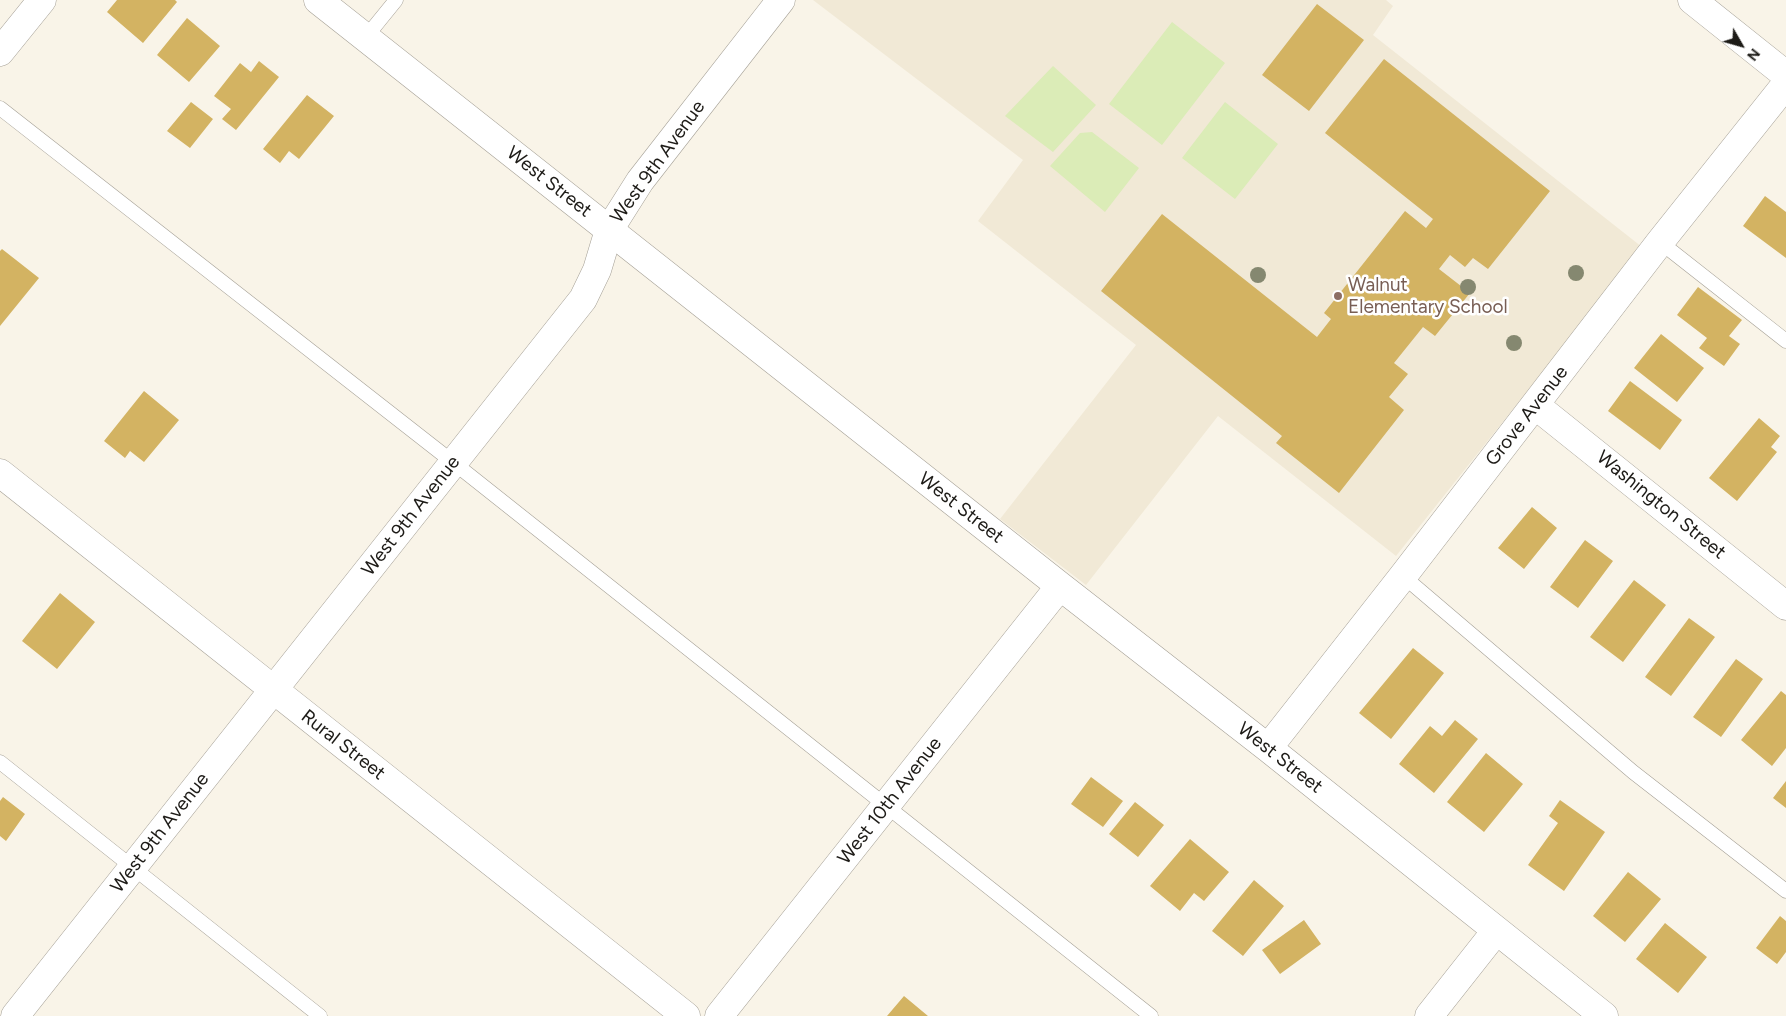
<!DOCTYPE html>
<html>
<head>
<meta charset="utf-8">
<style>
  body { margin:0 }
  #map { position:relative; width:1786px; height:1016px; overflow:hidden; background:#f9f4e8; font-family:Figtree,sans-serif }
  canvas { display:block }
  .north { position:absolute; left:1716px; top:20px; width:50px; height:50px; -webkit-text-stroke:4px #fff; paint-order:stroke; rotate:128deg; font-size:14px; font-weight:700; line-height:20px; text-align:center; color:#1d1b17 }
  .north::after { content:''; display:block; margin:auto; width:18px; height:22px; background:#1d1b17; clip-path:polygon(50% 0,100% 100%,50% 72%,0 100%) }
</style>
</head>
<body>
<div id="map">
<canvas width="1786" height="1016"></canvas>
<div class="north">N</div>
</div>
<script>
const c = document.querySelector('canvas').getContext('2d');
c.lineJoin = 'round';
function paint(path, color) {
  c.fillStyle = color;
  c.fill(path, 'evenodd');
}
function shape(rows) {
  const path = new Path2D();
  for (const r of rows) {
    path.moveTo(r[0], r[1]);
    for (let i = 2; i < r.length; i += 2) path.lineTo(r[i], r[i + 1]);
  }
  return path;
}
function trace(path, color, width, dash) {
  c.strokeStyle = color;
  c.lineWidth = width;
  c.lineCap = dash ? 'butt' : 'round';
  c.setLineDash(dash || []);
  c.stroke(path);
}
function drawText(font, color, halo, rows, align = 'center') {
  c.font = font + ' Figtree,sans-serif';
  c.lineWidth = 5;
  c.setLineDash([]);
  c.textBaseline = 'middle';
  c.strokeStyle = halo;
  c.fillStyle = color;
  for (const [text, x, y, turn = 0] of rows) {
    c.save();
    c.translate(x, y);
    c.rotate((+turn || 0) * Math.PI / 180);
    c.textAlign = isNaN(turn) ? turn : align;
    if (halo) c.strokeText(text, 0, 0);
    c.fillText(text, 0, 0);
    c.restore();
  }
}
const built = shape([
  [813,0,1386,0,1393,6,1373,35,1642,247,1396,556,1218,416,1086,585,1000,519,1136,345,978,221,1023,160]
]);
const green = shape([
  [1172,22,1225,63,1162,145,1109,104],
  [1053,66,1096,105,1053,152,1005,116],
  [1225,102,1278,144,1235,199,1182,158],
  [1092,132,1139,168,1105,212,1050,166,1080,133]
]);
const building = shape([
  [117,0,175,0,177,2,143,43,107,12],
  [1317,4,1364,40,1309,111,1262,75],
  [187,18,220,46,189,82,157,55],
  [1384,59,1550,191,1488,269,1473,258,1465,267,1450,255,1439,269,1470,293,1435,336,1423,327,1394,363,1408,374,1389,397,1404,410,1339,493,1276,443,1282,436,1101,291,1162,214,1317,337,1331,319,1324,313,1405,211,1426,228,1433,219,1325,133],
  [259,61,279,77,236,130,222,119,231,109,214,96,240,63,251,72],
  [307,95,334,116,299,159,289,151,280,163,263,149],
  [191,102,213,119,190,148,167,131],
  [1765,196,1786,212,1786,258,1743,226],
  [2,249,39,278,0,326,0,251],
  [1698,287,1742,320,1729,336,1740,344,1724,366,1699,348,1707,338,1677,315],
  [1661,334,1704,368,1677,402,1634,368],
  [1630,381,1682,420,1660,450,1608,411],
  [144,391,179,420,144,462,130,451,125,458,104,441],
  [1759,418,1780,436,1771,447,1777,452,1737,501,1709,478],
  [1532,507,1557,528,1524,569,1498,548],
  [1585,540,1613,561,1578,608,1550,587],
  [1634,580,1666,605,1623,662,1590,637],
  [60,593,95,622,57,669,22,641],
  [1689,618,1715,637,1671,696,1645,677],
  [1413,648,1444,673,1391,739,1359,713],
  [1736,659,1763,679,1721,737,1693,717],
  [1781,691,1786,695,1786,748,1772,766,1741,740],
  [1455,720,1478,739,1434,793,1399,764,1430,726,1442,736],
  [1486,753,1523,784,1484,832,1447,802],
  [1091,777,1123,801,1103,827,1071,804],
  [1786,781,1786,808,1773,798],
  [3,797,25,814,6,841,0,836,0,801],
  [1560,800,1605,832,1564,891,1528,865,1558,823,1549,816],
  [1135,802,1164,825,1138,857,1109,834],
  [1190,839,1229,872,1204,901,1194,893,1180,911,1150,886],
  [1628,872,1661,899,1625,942,1593,916],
  [1254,880,1284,906,1243,956,1212,931],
  [1780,916,1786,921,1786,952,1777,964,1756,948],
  [1304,920,1321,944,1280,974,1262,950],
  [1665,923,1707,957,1678,993,1636,959],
  [904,996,928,1016,887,1016]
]);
const lane = shape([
  [366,37,396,0],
  [0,108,454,463,1151,1016],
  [1660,242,1786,341],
  [1403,576,1633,772,1786,891],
  [0,762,320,1016]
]);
const street = shape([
  [318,0,1060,586,1268,748,1604,1016],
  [1692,0,1786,75],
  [0,52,42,0],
  [1535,405,1786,606],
  [1268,748,1403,576,1660,242,1786,84],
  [719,1016,1060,586],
  [1429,1016,1496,931]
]);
const secondary = shape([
  [0,473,686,1016],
  [15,1016,583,299,597,270,609,230,640,181,781,0]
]);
const trees = [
  [1576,273],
  [1258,275],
  [1468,287],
  [1514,343]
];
const markers = [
  [1338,296,5,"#8d6e63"]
];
const streetNames = [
  ["West 9th Avenue",658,162,-54],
  ["West Street",549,182,38],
  ["Grove Avenue",1527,416,-52],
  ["Washington Street",1661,505,39],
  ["West Street",961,508,38],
  ["West 9th Avenue",411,516,-52],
  ["Rural Street",343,745,38],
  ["West Street",1280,758,38],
  ["West 10th Avenue",890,801,-52],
  ["West 9th Avenue",160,833,-52]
];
const educationNames = [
  ["Walnut",1348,285],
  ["Elementary School",1348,307]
];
paint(built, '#f1e9d6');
paint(green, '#dbecb7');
paint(building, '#d3b362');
trace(lane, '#a49f95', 15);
trace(street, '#a49f95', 29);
trace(secondary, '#a49f95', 29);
trace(lane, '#fff', 14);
trace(street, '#fff', 28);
trace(secondary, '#fff', 28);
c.fillStyle = '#858870';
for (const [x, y] of trees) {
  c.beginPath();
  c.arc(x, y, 8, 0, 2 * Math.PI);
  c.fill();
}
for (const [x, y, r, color] of markers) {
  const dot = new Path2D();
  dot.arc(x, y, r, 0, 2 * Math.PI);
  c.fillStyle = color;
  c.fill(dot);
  trace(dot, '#fff', 2);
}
drawText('19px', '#1d1b17', '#fff', streetNames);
drawText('19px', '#785e54', '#fff', educationNames, 'left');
</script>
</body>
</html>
